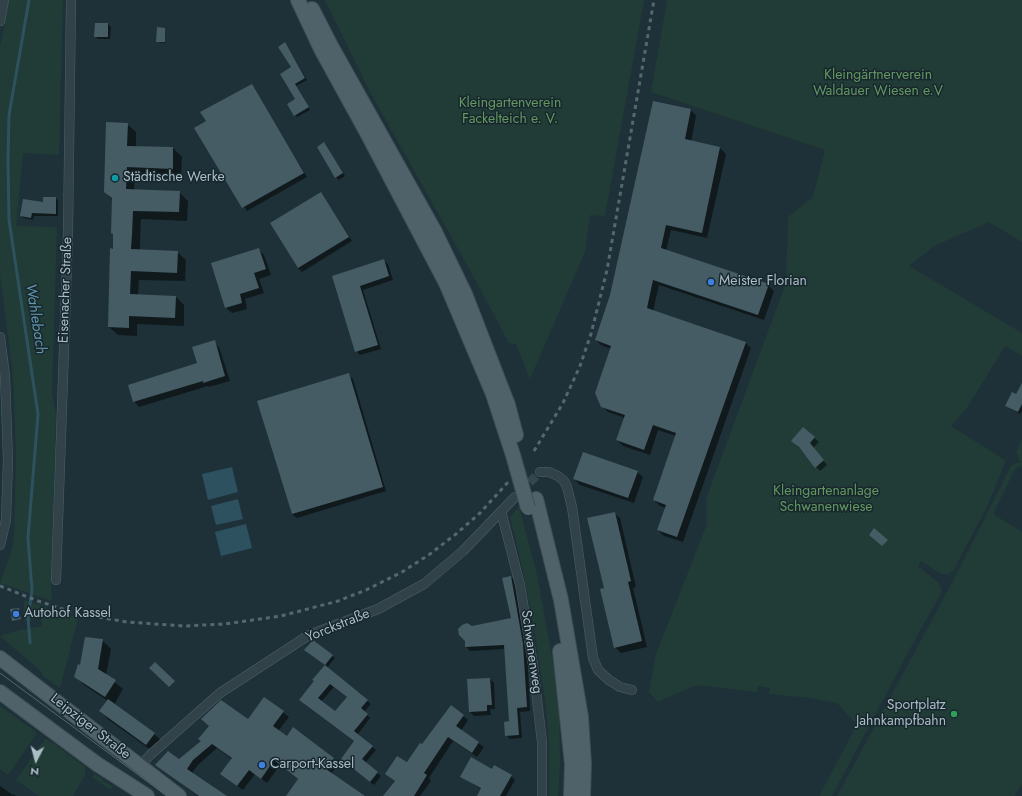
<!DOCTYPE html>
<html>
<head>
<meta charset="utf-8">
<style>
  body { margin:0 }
  #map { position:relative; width:1022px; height:796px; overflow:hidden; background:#1e3138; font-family:Jost,sans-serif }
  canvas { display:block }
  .north { position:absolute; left:16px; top:740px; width:40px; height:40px; -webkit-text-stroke:3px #17272d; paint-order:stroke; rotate:186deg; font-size:11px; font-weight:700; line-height:16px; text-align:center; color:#abbdc6 }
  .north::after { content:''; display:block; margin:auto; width:14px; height:18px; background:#abbdc6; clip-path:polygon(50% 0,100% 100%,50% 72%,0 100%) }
</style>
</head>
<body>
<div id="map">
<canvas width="1022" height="796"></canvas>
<div class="north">N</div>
</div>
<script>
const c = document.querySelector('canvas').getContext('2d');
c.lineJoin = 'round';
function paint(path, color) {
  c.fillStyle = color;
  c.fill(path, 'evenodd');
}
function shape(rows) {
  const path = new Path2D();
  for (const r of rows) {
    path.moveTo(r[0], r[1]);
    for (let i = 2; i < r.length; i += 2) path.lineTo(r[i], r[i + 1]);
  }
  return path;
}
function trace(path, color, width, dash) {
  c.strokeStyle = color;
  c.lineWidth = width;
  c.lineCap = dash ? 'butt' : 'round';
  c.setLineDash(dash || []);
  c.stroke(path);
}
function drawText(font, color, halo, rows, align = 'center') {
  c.font = font + ' Jost,sans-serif';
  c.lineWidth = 3;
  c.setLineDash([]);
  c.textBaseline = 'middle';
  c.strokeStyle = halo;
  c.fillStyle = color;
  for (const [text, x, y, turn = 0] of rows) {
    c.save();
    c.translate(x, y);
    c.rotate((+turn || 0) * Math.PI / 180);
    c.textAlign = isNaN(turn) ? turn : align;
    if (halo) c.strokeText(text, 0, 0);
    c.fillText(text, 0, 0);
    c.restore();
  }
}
const green = shape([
  [9,0,63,0,59,155,23,153,16,226,57,227,52,394,56,414,51,579,52,601,0,583,10,556,14,539,16,457,13,374,0,273,0,47],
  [325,0,644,0,605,216,590,215,585,252,530,379,516,344,509,343,471,272,370,92],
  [667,0,1022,0,1022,242,989,222,934,246,909,266,1022,333,1022,356,1005,346,967,408,951,426,1005,460,1007,455,1007,458,987,507,953,571,949,574,941,574,921,561,918,566,939,583,942,592,919,632,832,796,819,796,857,725,837,703,810,698,769,694,770,688,758,686,757,692,696,685,658,702,649,692,656,654,707,524,706,499,786,283,788,217,813,197,825,150,651,92],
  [1022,439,1022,467,1020,466,1015,469,993,514,1022,532,1022,784,1015,796,837,796,952,583,1011,466,1015,463,1021,463,1016,452],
  [519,506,537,575,553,661,559,710,560,762,558,796,549,796,549,748,546,706,535,634,522,566,510,517],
  [24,600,78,618,60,688,43,676,41,671,0,636,19,630,42,626,41,618,24,621],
  [0,706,37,733,8,775,0,769],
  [45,739,54,744,85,767,85,775,73,796,39,796,16,780],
  [95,774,103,779,102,781,113,786,110,790,92,777]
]);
const water = shape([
  [232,467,238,492,208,500,202,474],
  [238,499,243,519,216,525,211,506],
  [246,524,252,548,221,556,215,532]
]);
const shadow = shape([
  [108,24,111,27,110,39,98,39,95,36],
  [165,29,165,43,158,42,157,41],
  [287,46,307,80,296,86,310,110,297,117,295,115,297,99],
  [251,85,307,177,247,211,196,128,207,122],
  [653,102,691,110,696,116,691,142,720,148,726,154,707,238,671,230,666,251,768,285,774,291,764,320,659,285,653,311,745,343,751,348,683,542,664,536,658,530,666,508,660,506,654,500,676,436,658,430,650,455,623,446,617,440,625,418,608,412,602,406,611,349,601,345,596,340,611,295],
  [127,124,136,132,136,147,173,148,182,157,181,177,135,175,134,190,179,192,188,201,187,221,141,219,140,243,140,250,177,252,186,260,185,281,139,280,138,295,176,297,184,305,184,326,137,324,137,336,118,335,109,327,114,236,112,233,112,199,105,192],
  [324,143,345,176,339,180,336,177],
  [321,193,352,241,302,272,298,268],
  [56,198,58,201,58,216,34,216,33,220,24,218,21,216],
  [258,249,264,255,271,275,259,279,264,293,245,299,247,309,232,313,226,308,212,264],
  [383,260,388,264,393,280,363,290,381,349,360,355,356,351,333,277],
  [214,342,219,347,230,381,209,387,208,386,139,407,134,401,198,364],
  [348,375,353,379,386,491,297,518,292,514],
  [1022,387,1022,411,1020,414,1006,406],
  [803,428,819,442,813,448,827,465,820,471,793,441],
  [637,472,643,477,634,503,580,485,574,479],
  [614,513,620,518,636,587,633,588,647,647,621,653,615,647,605,589],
  [511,577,515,581,527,649,530,711,520,712,522,738,510,739,506,735,510,722,505,649,470,651,466,647,472,627,512,618],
  [102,640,111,649,106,675,123,689,114,705,154,734,163,742,155,753,109,720,100,711,108,701,84,685,76,677,81,666],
  [308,652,332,656,335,658,327,668,371,704,364,712,370,718,358,734,376,750,365,763,381,776,374,785,345,762,355,742,304,704,315,681,313,680,326,665],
  [334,687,348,698,336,713,321,702],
  [490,679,494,683,495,709,490,709,491,715,474,716,470,712],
  [265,698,289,717,278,731,287,737,293,729,333,759,338,764,331,774,363,796,291,796,299,780,280,765,267,783,255,774,243,790,226,778,232,759,217,748,198,765,192,773,225,796,198,796,157,765,179,760,248,720],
  [451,706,468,720,461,731,484,747,477,757,453,741,429,778,431,781,420,796,388,796,396,782,387,774,408,764],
  [492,770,511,776,515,780,506,796,478,796,481,789,461,776],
  [0,786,13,795,14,794,16,796,0,796]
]);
const stream = shape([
  [29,0,9,115,8,160,9,220,38,414,28,538,32,590,28,617,30,643]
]);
const building = shape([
  [95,23,108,23,108,37,94,37],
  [157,27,165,28,165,42,156,42],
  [285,42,305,78,295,84,309,107,294,116,287,104,295,99,280,74,291,67,278,47],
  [252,84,304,173,242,208,194,128,206,121,200,112],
  [653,101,691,109,685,139,720,147,702,233,666,225,661,248,769,284,758,315,653,280,647,308,746,342,677,537,657,530,666,505,653,500,676,433,653,425,644,450,616,440,625,415,601,407,595,393,611,346,595,340,610,295],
  [106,122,128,123,127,146,173,147,173,169,127,167,126,189,180,191,179,212,133,211,132,234,131,249,178,251,177,273,131,271,130,294,176,296,175,318,129,316,129,328,108,327,110,248,113,249,113,234,111,233,112,198,104,192],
  [324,142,343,173,335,178,317,147],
  [321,192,349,237,298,268,270,223],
  [43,197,56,197,56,214,32,213,31,218,20,216,23,199,43,202],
  [259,248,266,269,254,273,259,288,240,294,242,303,225,308,211,263],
  [384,259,389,276,360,286,378,345,355,352,332,276],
  [215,340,225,376,203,383,203,381,133,402,128,385,197,363,192,347],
  [349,373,383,487,292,514,257,401],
  [1022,383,1022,404,1018,412,1005,406,1012,392,1016,394],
  [803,427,815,437,810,443,824,460,815,468,799,447,791,441],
  [583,452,638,471,628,498,573,479],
  [615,512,631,581,628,582,642,641,614,648,600,589,604,588,587,518],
  [874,528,888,540,882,546,869,535],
  [511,576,523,644,527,707,517,708,519,735,505,736,504,722,509,721,504,645,465,647,465,641,459,635,458,629,462,625,467,623,472,626,511,618,502,578],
  [19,608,21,619,12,621,10,609],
  [85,637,103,639,98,669,116,680,105,697,74,677,78,664,80,665],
  [313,640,333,655,325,665,304,650],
  [155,662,175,681,169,687,149,668],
  [325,665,368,700,361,708,368,714,354,731,373,746,362,759,378,772,370,782,341,759,354,741,299,700,314,681,312,680],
  [330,684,347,697,335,711,318,698],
  [490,678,492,705,487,705,487,711,469,712,467,679],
  [264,697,284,711,273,726,287,736,293,727,322,749,334,758,326,769,365,796,286,796,298,779,274,760,261,779,249,770,237,786,220,774,232,758,212,744,193,760,187,769,227,796,199,796,155,765,168,751,179,759,201,741,198,739,209,726,201,719,221,700,248,719],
  [108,699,155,733,146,745,99,711],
  [451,705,464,715,456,726,479,742,472,753,448,737,424,773,427,775,414,796,383,796,395,781,385,774,397,756,407,762,420,743,422,744],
  [471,757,492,769,494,765,512,775,500,796,477,796,481,788,460,777]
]);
const minorTunnel = shape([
  [520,492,540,472]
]);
const minor = shape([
  [0,21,4,0],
  [0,337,5,376,8,460,6,520,0,545],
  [540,472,549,472,558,476,564,481,567,487,572,507,593,658,598,670,609,680,620,687,632,690],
  [501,511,520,585,533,665,542,742,542,796],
  [56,580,68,233,71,0],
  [140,766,150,755,220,693,309,635,378,609,424,584,463,551,515,497]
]);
const primary = shape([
  [298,0,322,51,366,131,446,283,493,394,513,455],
  [312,9,331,46,435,232,465,294,508,405,516,435],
  [536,499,561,600,581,717,584,764,583,796],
  [560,651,572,764,571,796],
  [0,658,179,796],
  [0,692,97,764,147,796]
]);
const tram = shape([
  [0,673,167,796]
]);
const rail = shape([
  [534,451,563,403,580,366,591,334,607,270,654,0],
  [0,586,38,601,75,613,127,622,184,626,225,624,281,616,338,601,366,590,402,572,430,554,456,534,480,513,510,480]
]);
const primaryBridge = shape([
  [513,455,528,508]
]);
const markers = [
  [115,178,4,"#0f9aa8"],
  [711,282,4,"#3f7fe0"],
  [16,614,4,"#3f7fe0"],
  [954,714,4,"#2e9e5b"],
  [262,765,4,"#3f7fe0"]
];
const parkNames = [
  ["Kleingärtnerverein",878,76],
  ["Waldauer Wiesen e.V",878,92],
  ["Kleingartenverein",510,104],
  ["Fackelteich e. V.",510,120],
  ["Kleingartenanlage",826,492],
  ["Schwanenwiese",826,508]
];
const poiNames = [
  ["Städtische Werke",123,178],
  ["Meister Florian",719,282],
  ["Autohof Kassel",24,614],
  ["Sportplatz",946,706,"right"],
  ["Jahnkampfbahn",946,722,"right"],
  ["Carport-Kassel",270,765]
];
const streetNames = [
  ["Eisenacher Straße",66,290,-88],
  ["Yorckstraße",338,626,-22],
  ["Schwanenweg",531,652,82],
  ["Leipziger Straße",90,727,38]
];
const waterNames = [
  ["Wahlebach",35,319,81]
];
paint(green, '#213c36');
paint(water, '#2d515f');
paint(shadow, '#0007');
trace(stream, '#2d515f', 3);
paint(building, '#455c65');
trace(minorTunnel, '#33464d', 9, [9, 4.5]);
trace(minor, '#4f6067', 10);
trace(primary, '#3e4e55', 16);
trace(minor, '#314249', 9);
trace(primary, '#4f6269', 14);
trace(tram, '#536870', 1);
trace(rail, '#536870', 3, [4, 4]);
trace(primaryBridge, '#3e4e55', 16, []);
trace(primaryBridge, '#4f6269', 14);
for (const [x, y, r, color] of markers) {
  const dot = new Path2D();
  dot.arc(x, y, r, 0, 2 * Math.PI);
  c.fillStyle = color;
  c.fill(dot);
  trace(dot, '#17272d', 1.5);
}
drawText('14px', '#649861', '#17272d', parkNames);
drawText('14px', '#abbdc6', '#17272d', poiNames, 'left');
drawText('14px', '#abbdc6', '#17272d', streetNames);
drawText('italic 15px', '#6094a9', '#17272d', waterNames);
</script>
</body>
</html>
